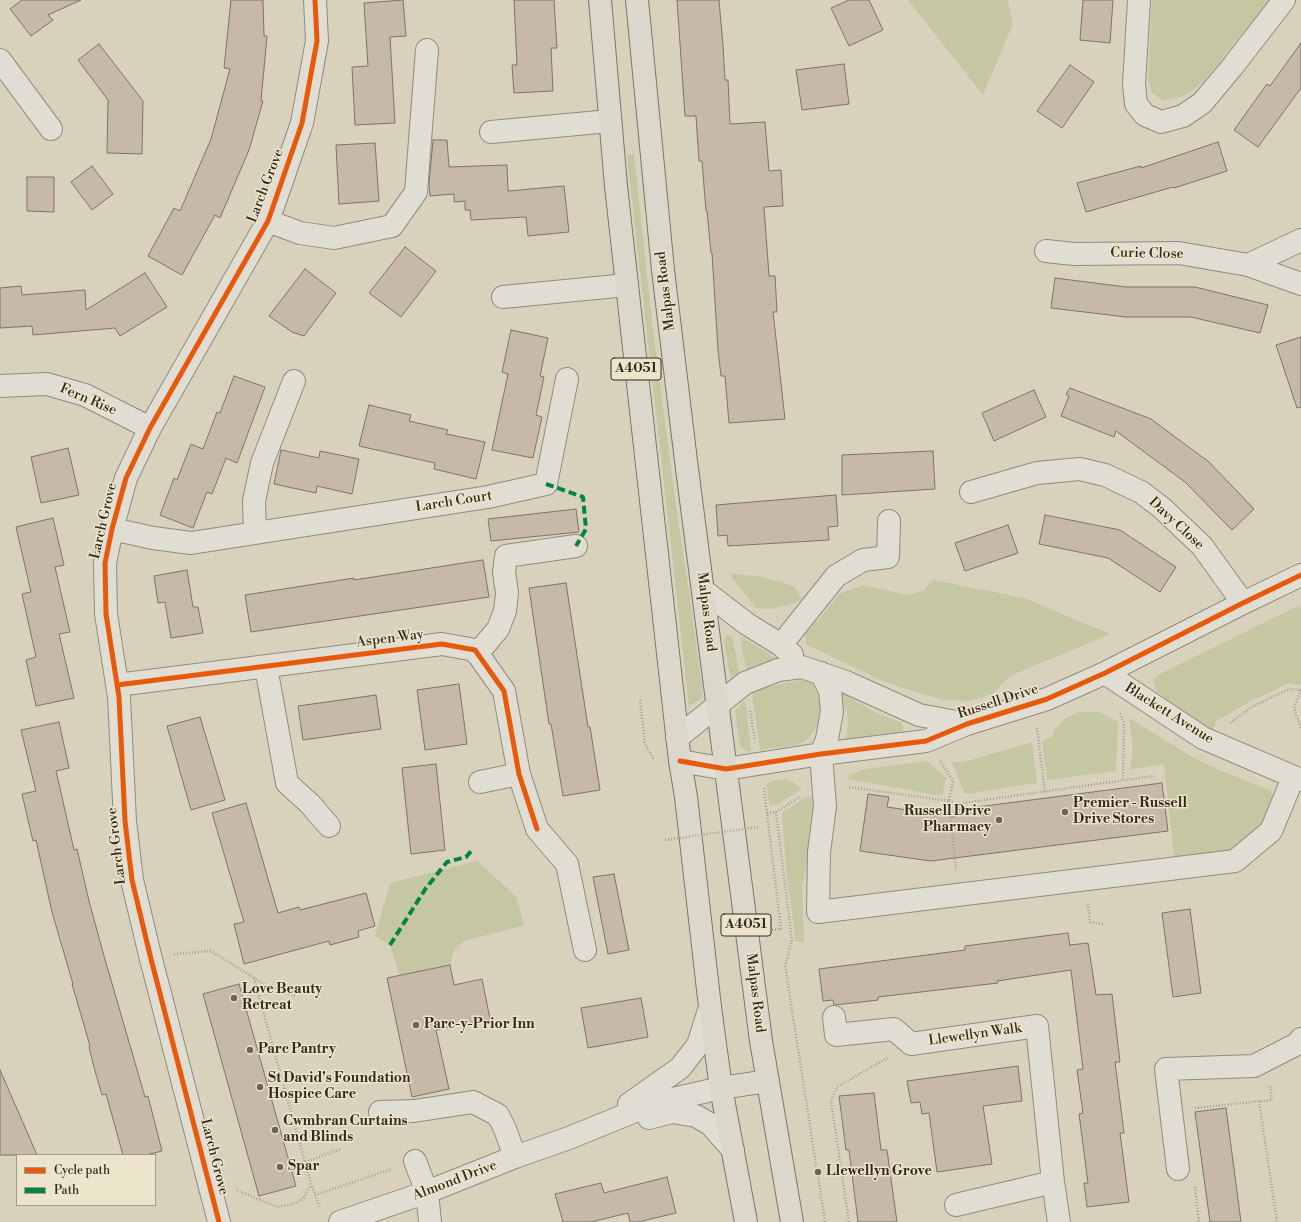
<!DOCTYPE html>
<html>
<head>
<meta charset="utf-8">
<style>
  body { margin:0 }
  #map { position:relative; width:1301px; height:1222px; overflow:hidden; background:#d8d1bb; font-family:"Libre Bodoni",serif }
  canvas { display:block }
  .legend { position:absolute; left:16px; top:1154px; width:140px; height:52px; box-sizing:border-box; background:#ede5cb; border:1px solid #a39a87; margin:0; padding:5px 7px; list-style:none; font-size:12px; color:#332921 }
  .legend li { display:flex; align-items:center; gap:8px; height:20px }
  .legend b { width:20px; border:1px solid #a39a87 }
</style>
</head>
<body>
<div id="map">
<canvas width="1301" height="1222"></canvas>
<ul class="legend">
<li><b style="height:5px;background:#e8590c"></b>Cycle path</li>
<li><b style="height:5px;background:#00873e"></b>Path</li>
</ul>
</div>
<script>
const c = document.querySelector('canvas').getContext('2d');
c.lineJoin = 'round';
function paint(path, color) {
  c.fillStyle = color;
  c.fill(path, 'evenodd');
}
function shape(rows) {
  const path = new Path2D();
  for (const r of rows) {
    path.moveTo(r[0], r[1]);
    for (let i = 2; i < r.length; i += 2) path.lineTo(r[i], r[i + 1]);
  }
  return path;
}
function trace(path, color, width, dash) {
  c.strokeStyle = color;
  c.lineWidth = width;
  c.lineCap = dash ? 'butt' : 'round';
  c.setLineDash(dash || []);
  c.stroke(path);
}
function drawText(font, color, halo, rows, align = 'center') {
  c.font = font + ' "Libre Bodoni",serif';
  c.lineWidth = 3;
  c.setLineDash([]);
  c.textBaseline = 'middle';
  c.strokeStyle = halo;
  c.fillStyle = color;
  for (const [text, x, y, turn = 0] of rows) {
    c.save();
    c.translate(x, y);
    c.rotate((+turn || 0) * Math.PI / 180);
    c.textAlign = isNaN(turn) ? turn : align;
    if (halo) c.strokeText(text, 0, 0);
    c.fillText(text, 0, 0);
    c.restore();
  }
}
const green = shape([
  [908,0,1008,0,1013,24,983,95],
  [1152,0,1270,0,1203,82,1184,96,1163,101,1152,92,1148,80],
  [634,153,651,314,676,506,691,605,703,697,689,706,627,155],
  [731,574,757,576,782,582,794,587,802,599,792,604,771,609,756,608,733,579],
  [933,580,1024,598,1110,634,1010,676,992,694,970,701,943,700,915,692,880,680,806,644,805,634,821,617,839,594,863,585,909,595,923,591],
  [1300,605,1301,611,1301,685,1289,683,1251,701,1216,721,1213,730,1180,712,1157,691,1153,680,1160,674],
  [726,635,732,636,740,675,731,681,724,641],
  [740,636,771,655,776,660,770,661,757,666,747,673],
  [807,679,812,683,818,695,821,709,820,721,811,735,804,742,789,746,760,750,752,694,754,690,770,686],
  [839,691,878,714,901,722,904,728,902,732,846,739,848,725,847,710,840,697],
  [744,701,746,703,751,751,746,751,740,745,735,711],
  [1079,712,1099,712,1118,722,1116,771,1047,780,1042,741,1051,738,1055,729,1066,718],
  [1129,718,1192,757,1219,770,1270,790,1275,799,1271,812,1251,840,1230,850,1174,857,1164,764,1130,770,1133,747],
  [1032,742,1037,783,965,794,952,762,964,762],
  [927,761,946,778,942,796,848,779,850,775,866,769],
  [784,779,794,783,802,789,776,805,770,806,766,784,772,781],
  [808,796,816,801,816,815,802,887,804,942,796,942,787,879,782,813],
  [477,861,516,896,524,925,464,941,454,950,450,965,400,976,390,945,375,936,390,883]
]);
const building = shape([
  [22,0,81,0,48,15,53,20,31,36,10,9,22,0],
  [231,0,263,0,264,36,267,36,261,101,263,101,249,150,220,218,215,215,182,275,148,256,174,208,180,211,211,139,230,69,224,68,231,0],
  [403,0,406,36,390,37,395,123,355,125,352,67,368,66,364,3,403,0],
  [514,0,554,0,557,48,551,48,553,91,514,93,512,65,517,65,514,0],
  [677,0,719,0,723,46,725,80,728,80,730,124,765,122,769,171,781,170,783,206,764,207,769,276,775,276,777,312,773,312,785,419,729,423,725,376,721,376,718,350,712,253,711,253,707,211,706,211,702,161,699,161,696,116,685,116,677,0],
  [849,0,869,0,883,30,849,46,831,8,849,0],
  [1083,0,1113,0,1110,43,1080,40,1083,0],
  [1301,43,1301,88,1258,147,1234,130,1267,84,1270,86,1301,43],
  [99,44,143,101,142,154,107,153,108,100,78,60,99,44],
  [844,64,849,104,802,110,796,70,844,64],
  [1070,65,1094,82,1062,128,1037,111,1070,65],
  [433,140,447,140,449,167,507,165,508,191,564,186,569,232,528,236,526,217,471,220,470,210,465,210,465,201,454,202,454,194,430,196,429,184,433,140],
  [1218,142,1227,171,1174,188,1173,187,1086,212,1077,183,1141,166,1141,168,1218,142],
  [375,143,379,201,339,204,336,145,375,143],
  [92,166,113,194,92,210,71,182,92,166],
  [27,177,54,177,54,212,27,211,27,177],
  [405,247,436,271,401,317,369,293,405,247],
  [305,269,336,293,304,336,292,332,269,316,305,269],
  [145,273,167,307,120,336,115,328,33,335,32,326,0,328,0,288,21,286,22,295,85,290,86,310,145,273],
  [1055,278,1126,287,1195,287,1268,305,1260,333,1191,317,1126,317,1051,308,1055,278],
  [511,330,548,338,540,376,544,377,536,415,542,417,533,458,492,450,508,374,502,372,511,330],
  [1301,337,1301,407,1297,408,1276,345,1301,337],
  [234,376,265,387,237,463,226,458,212,494,207,492,193,528,160,515,174,478,177,480,191,444,203,449,217,412,220,413,234,376],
  [1070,388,1151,419,1209,462,1254,509,1232,530,1185,482,1116,431,1114,437,1061,416,1069,396,1066,394,1070,388],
  [1034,390,1046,417,994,441,982,413,1034,390],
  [369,405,411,415,409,421,448,430,446,434,485,442,476,479,434,469,435,463,359,446,369,405],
  [68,448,79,495,41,503,31,457,68,448],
  [281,450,319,458,320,451,359,459,352,494,317,486,316,493,274,484,281,450],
  [933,451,935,489,842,495,842,455,933,451],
  [836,495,838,526,828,527,829,540,728,546,727,535,718,536,716,505,836,495],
  [576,509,579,532,491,541,488,519,576,509],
  [1045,515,1120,530,1176,567,1160,592,1108,558,1039,544,1045,515],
  [53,518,64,565,55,567,70,632,59,634,74,698,36,706,26,660,36,657,22,594,31,592,16,527,53,518],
  [1008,525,1018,553,965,571,955,543,1008,525],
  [483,560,489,597,251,632,245,595,354,578,354,580,483,560],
  [187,570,193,607,198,607,203,633,171,638,165,602,158,603,154,576,187,570],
  [566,583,588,727,590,727,600,790,563,796,551,724,549,724,529,588,566,583],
  [459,684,467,744,425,750,417,690,459,684],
  [376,695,381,729,303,740,298,706,376,695],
  [200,717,225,800,191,810,167,726,200,717],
  [59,722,69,768,56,771,74,850,77,849,89,901,104,956,145,1097,148,1096,162,1151,146,1155,123,1155,106,1094,102,1095,95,1071,89,1047,90,1046,72,984,73,984,52,912,36,840,33,841,22,794,36,791,21,730,59,722],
  [436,764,445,850,411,854,402,768,436,764],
  [1162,783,1168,831,931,861,860,851,868,794,889,797,887,807,955,817,954,810,1162,783],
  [246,803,278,913,299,907,300,910,366,893,375,926,358,931,359,937,330,945,329,941,244,964,234,924,244,922,212,813,246,803],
  [614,874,629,950,608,954,593,877,614,874],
  [1190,909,1201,993,1173,997,1162,913,1190,909],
  [1068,933,1070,946,1070,945,1088,943,1096,995,1112,994,1120,1062,1115,1062,1124,1133,1120,1133,1129,1202,1087,1207,1084,1183,1088,1183,1079,1114,1083,1113,1077,1070,1083,1069,1071,970,997,981,998,983,878,997,878,1000,835,1005,834,1005,833,1000,823,1001,819,969,965,950,965,946,1068,933],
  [450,965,454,985,482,979,490,1019,436,1030,449,1089,412,1097,387,978,450,965],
  [239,984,296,1186,259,1196,203,994,239,984],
  [641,998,648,1037,588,1048,581,1008,641,998],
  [1018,1066,1022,1101,983,1106,992,1164,937,1172,929,1113,922,1114,920,1102,911,1103,907,1081,1018,1066],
  [0,1070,24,1125,37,1155,0,1155,0,1070],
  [874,1093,881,1150,887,1150,897,1222,858,1222,849,1150,846,1150,839,1096,874,1093],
  [1226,1108,1241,1222,1210,1222,1195,1112,1226,1108],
  [667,1177,676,1213,638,1222,630,1222,628,1213,591,1222,563,1222,555,1194,601,1183,604,1193,667,1177]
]);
const path = shape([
  [1301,690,1294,708,1301,729],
  [640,700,645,744,654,760],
  [750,711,755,740],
  [1120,713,1124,724,1123,780],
  [1230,723,1250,708,1289,689,1301,690],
  [1037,728,1045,792],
  [849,787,949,801,953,781,940,761],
  [764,788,781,929,772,930],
  [949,801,956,804,1154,776],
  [949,802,956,870],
  [776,812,792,941,785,965,825,1222],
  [767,813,776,812,800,797],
  [1088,904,1090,922,1103,924],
  [174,954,211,951,267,986,295,996],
  [254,978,311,1184,320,1208],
  [1259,1101,1277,1222],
  [1195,1108,1272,1100,1270,1086],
  [305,1162,341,1149],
  [1195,1187,1199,1222],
  [237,1190,277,1207,293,1204,303,1199,311,1185],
  [315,1195,392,1169],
  [849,1222,831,1101,837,1087,889,1057]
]);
const minor = shape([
  [1139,0,1134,84,1136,104,1145,115,1161,122,1183,116,1202,103,1233,66,1284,0],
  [0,60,51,129],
  [491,132,610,121],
  [268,221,300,233,334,238,392,226,416,192,427,50],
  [1046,251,1074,254,1179,253,1248,265,1301,284],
  [1248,265,1301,240],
  [503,297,627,285],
  [0,386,47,384,85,395,150,428],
  [971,492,1037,473,1080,469,1105,475,1141,492,1162,508,1202,546,1243,603],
  [112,529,153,538,191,543,488,497,546,484,567,379],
  [255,533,254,501,262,463,294,381],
  [704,591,747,624,781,645,792,655],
  [781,645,836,576,863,560,888,557,889,521],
  [477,654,498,629,505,611,507,593,504,572,506,556,576,546],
  [266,667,287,783,310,804,329,826],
  [821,673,830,691,832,711,827,739,821,754,825,806,819,852,818,912,1235,861,1271,831,1293,778],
  [1105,673,1203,738,1301,780],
  [117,685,442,644,475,650,504,691,519,774,537,829,567,864,585,950],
  [677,738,745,683,778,670,802,667,846,682,919,715,967,724],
  [680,761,726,769,821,754,926,741,967,724,1047,699,1105,673,1243,603,1301,575],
  [480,782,519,774],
  [834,1017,836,1035,894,1029,911,1044,1037,1026,1053,1182,1059,1222],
  [629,1104,680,1068,698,1045,710,1007],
  [380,1112,414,1111,473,1102,498,1115,505,1129,515,1157],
  [649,1118,672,1112,696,1116,710,1124,733,1150],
  [415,1161,427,1192,430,1222],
  [1178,1169,1166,1069,1254,1066,1297,1044,1301,1039],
  [956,1205,1053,1182],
  [219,1222,150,955,132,880,125,821,119,697,106,614,105,563,112,529,126,478,150,428,268,221,302,123,317,41,315,0],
  [340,1222,427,1192,515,1157,569,1138,655,1103,721,1088]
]);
const major = shape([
  [600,0,616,186,680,761,686,797,710,1007,721,1088,746,1222],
  [637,0,663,270,686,461,761,1041,792,1222],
  [721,1088,768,1081]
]);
const pathBridge = shape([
  [665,840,758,827]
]);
const quiet = shape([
  [546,484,583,497,586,529,576,546],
  [390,945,426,888,447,862,466,857,473,849]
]);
const cycleway = shape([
  [117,685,442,644,475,650,504,691,519,774,537,829],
  [680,761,726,769,821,754,926,741,967,724,1047,699,1105,673,1243,603,1301,575],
  [219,1222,150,955,132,880,125,821,119,697,106,614,105,563,112,529,126,478,150,428,268,221,302,123,317,41,315,0]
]);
const markers = [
  [1065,812,4,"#6d6457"],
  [999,820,4,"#6d6457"],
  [234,998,4,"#6d6457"],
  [416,1025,4,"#6d6457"],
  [250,1050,4,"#6d6457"],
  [260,1087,4,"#6d6457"],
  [275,1130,4,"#6d6457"],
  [280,1167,4,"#6d6457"],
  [818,1172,4,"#6d6457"]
];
const shields = [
  [636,369,50],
  [746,925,50]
];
const shieldNames = [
  ["A4051",636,369],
  ["A4051",746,925]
];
const streetNames = [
  ["Larch Grove",266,186,-69],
  ["Curie Close",1147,254,1],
  ["Malpas Road",666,291,-97],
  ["Fern Rise",88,400,23],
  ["Larch Court",454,502,-9],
  ["Larch Grove",104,521,-77],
  ["Davy Close",1176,524,43],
  ["Malpas Road",706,612,83],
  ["Aspen Way",390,639,-7],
  ["Russell Drive",998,702,-18],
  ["Blackett Avenue",1169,714,32],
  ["Larch Grove",117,846,-97],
  ["Malpas Road",755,993,83],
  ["Llewellyn Walk",975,1035,-8],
  ["Larch Grove",214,1157,76],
  ["Almond Drive",455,1181,-21]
];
const poiNames = [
  ["Premier - Russell",1073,804],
  ["Drive Stores",1073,820],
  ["Russell Drive",991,812,"right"],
  ["Pharmacy",991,828,"right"],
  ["Love Beauty",242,990],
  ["Retreat",242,1006],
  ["Parc-y-Prior Inn",424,1025],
  ["Parc Pantry",258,1050],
  ["St David's Foundation",268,1079],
  ["Hospice Care",268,1095],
  ["Cwmbran Curtains",283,1122],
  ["and Blinds",283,1138],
  ["Spar",288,1167],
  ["Llewellyn Grove",826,1172]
];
paint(green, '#c4c7a1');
paint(building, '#c6b9a9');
trace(building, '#7a756a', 1);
trace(minor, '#908b7e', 24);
trace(major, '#7a756a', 24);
trace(path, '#a3a096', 2.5, [1, 2]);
trace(minor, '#e0ddd2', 22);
trace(major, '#dbd7ca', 22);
trace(pathBridge, '#a3a096', 2.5, [1, 2]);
trace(quiet, '#00873e', 4, [8, 4]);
trace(cycleway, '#e8590c', 5);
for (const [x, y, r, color] of markers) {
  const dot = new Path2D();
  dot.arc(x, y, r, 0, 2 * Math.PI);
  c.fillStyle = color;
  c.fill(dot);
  trace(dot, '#ede5cb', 1.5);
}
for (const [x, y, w] of shields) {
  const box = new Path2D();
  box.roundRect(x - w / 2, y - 11, w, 22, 3);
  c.fillStyle = '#ede5cb';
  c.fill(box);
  trace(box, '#332921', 1);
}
drawText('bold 13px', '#332921', null, shieldNames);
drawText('14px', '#332921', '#ede5cb', streetNames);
drawText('bold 14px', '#332921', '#ede5cb', poiNames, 'left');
</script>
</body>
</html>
